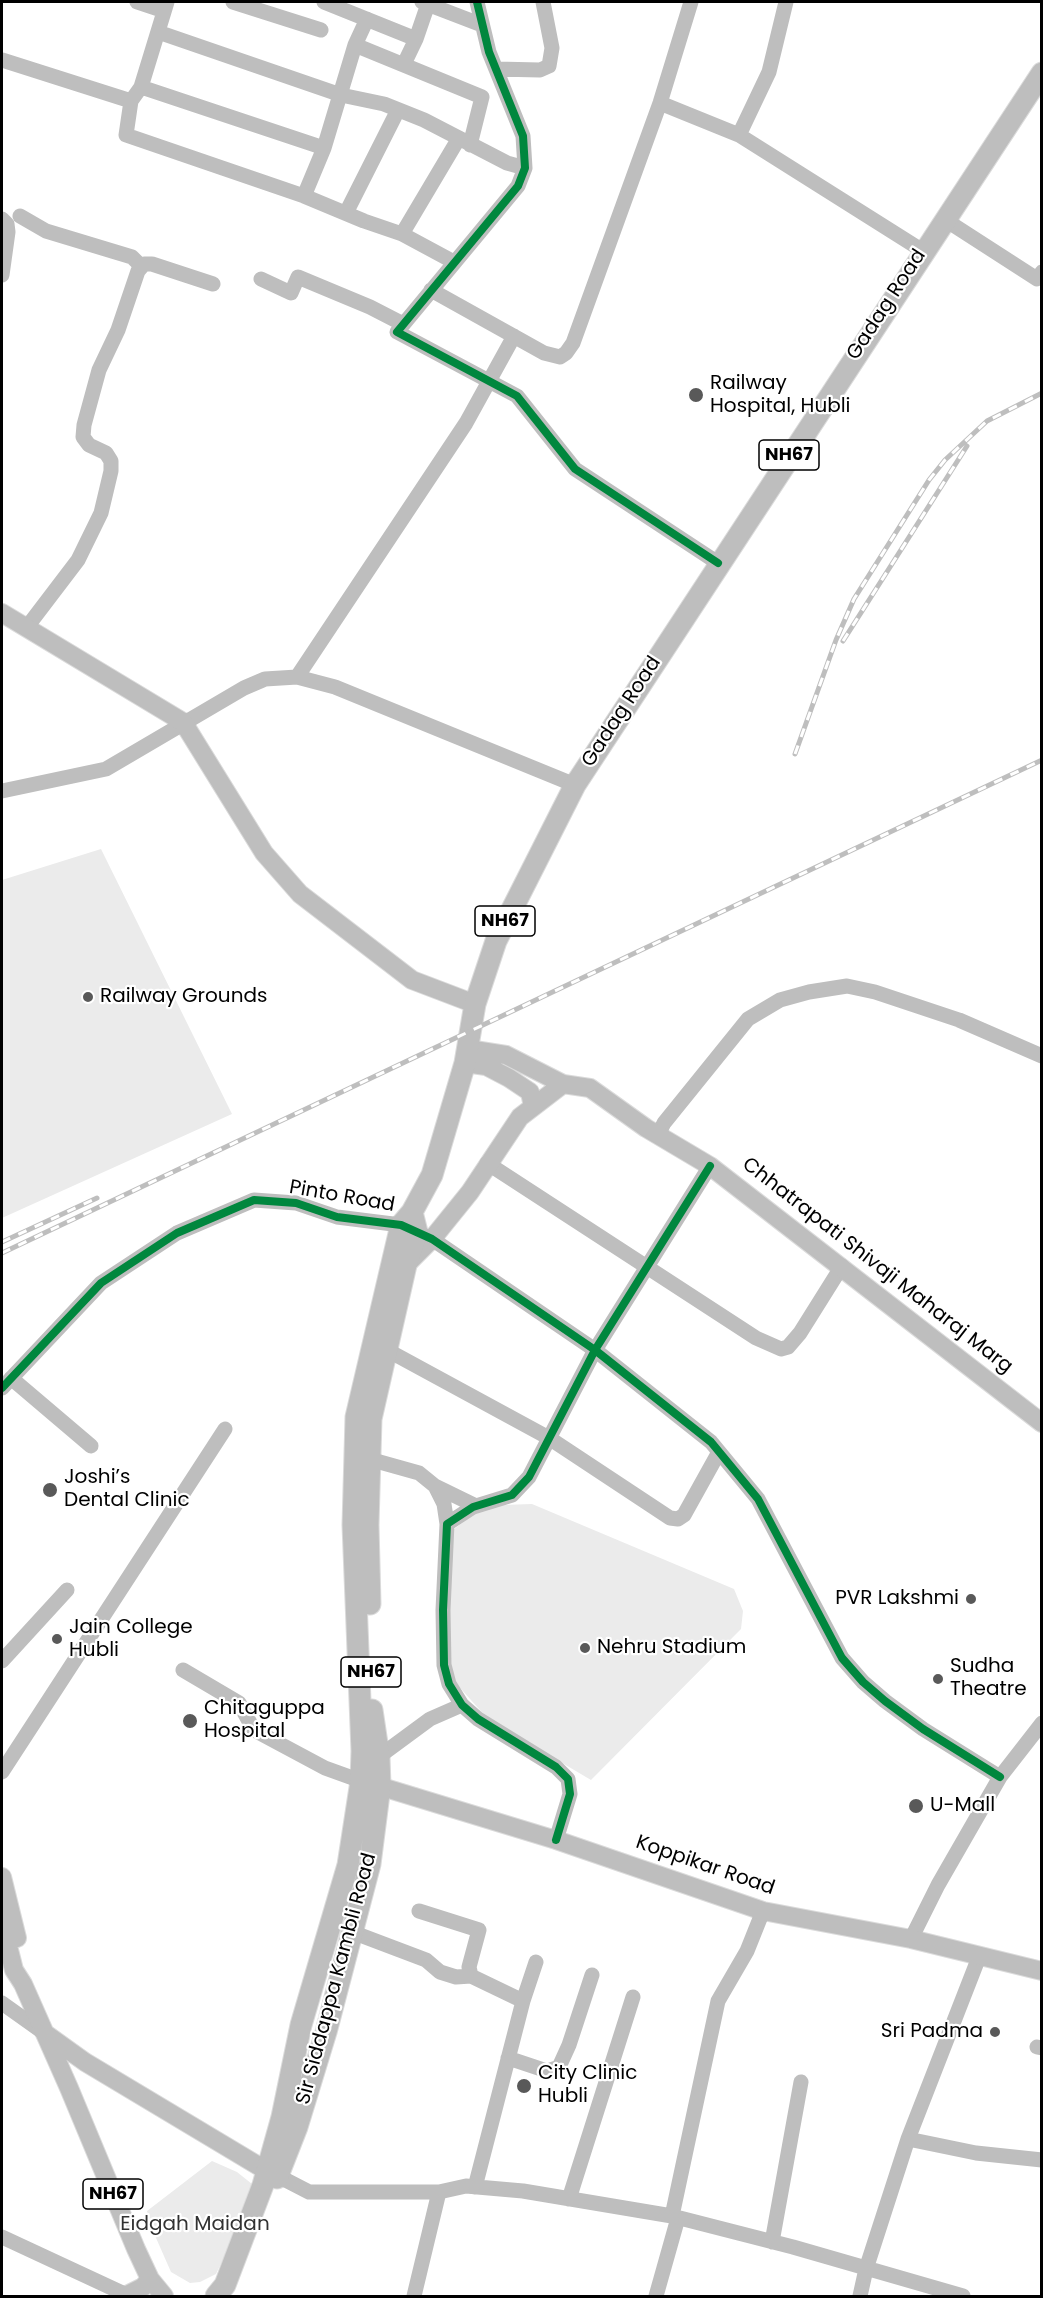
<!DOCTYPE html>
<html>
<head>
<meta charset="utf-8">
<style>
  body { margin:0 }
  #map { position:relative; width:1043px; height:2298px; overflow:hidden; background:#fff; font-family:Poppins,sans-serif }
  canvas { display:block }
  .frame { position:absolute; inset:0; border:3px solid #000; pointer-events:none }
</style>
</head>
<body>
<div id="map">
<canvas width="1043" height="2298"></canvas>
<div class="frame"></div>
</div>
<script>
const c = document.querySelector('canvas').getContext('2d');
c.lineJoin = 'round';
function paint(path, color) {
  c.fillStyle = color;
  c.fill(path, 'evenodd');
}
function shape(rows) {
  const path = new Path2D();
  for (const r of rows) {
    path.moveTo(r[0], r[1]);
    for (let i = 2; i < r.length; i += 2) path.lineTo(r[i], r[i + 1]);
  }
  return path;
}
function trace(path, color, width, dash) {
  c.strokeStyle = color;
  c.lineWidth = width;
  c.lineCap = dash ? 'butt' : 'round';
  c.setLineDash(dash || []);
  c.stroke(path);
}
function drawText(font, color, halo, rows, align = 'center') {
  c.font = font + ' Poppins,sans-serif';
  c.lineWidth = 4.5;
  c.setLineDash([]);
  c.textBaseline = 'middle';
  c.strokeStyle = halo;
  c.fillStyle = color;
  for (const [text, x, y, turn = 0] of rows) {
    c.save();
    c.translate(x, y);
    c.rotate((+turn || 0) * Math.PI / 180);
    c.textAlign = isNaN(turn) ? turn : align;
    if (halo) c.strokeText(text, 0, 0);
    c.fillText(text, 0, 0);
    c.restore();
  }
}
const green = shape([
  [101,849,232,1114,2,1218,2,880],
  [532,1504,734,1589,743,1611,741,1629,591,1780,488,1719,453,1680,447,1666,453,1530,475,1513,502,1505],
  [212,2161,237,2172,257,2188,216,2274,200,2282,190,2283,171,2272,149,2222,147,2211]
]);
const minor = shape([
  [137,2,164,11],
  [167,2,141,87,131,101,126,135,304,196,324,148,355,45,367,19],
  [233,2,321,30],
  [324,2,416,39],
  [422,2,482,25],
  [477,2,489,52,523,136,525,168,518,186,397,332,517,396,575,469,718,563],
  [158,32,341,95,384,104,424,120,507,163,525,168],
  [355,45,482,97,470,145],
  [2,60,131,101],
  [404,64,416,39,428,4],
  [496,69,540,70,549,66,552,48,543,2],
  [141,87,324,148],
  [660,103,739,135,769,72,786,2],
  [739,135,923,251],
  [304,196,364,221,402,234,454,262],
  [346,213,398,110],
  [20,216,46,231,132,257,141,266],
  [2,219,7,224,8,232,2,275],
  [944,219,1037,279,1042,272],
  [402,234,459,138],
  [261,279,291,293,298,277,370,307,403,324],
  [431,290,544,353,560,357,566,353,573,343,660,103,691,2],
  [27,627,78,560,101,513,111,471,111,461,106,453,89,445,83,437,84,425,99,370,118,330,138,271,144,264,152,264,213,284],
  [297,677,466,423,514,336],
  [2,791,106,769,244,688,265,679,297,677,335,687,575,785],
  [658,1135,664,1123,748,1019,780,1000,809,992,847,986,875,992,959,1020,1042,1056],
  [487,1163,756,1338,781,1349,788,1347,800,1333,842,1266],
  [387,1350,549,1438,670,1518,678,1519,684,1515,719,1452],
  [11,1378,91,1446],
  [2,1388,101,1283,177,1233,254,1200,296,1203,337,1217,401,1225,432,1239,595,1350,711,1442,758,1499,842,1658,863,1682,885,1701,923,1729,1000,1777],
  [369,1459,419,1473,435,1486,444,1504,447,1524],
  [435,1486,476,1506],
  [2,1661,67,1590],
  [183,1670,239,1703,254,1730,325,1768,361,1781],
  [373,1761,430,1719,462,1705],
  [2,1772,225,1429],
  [556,1840,570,1794,568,1779,556,1767,478,1719,462,1705,449,1684,444,1665,443,1610,447,1524,473,1507,512,1495,529,1477,595,1350,710,1166],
  [419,1911,479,1930,469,1967,471,1976,523,2001],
  [352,1932,426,1960,440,1972,456,1977,471,1976],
  [911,1939,938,1885,1000,1777,1042,1723],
  [2,2003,44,2033],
  [1037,2047,1042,2048],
  [508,2058,547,2071,559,2067,569,2045,592,1975],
  [908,2139,976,2153,1042,2160],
  [278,2176,309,2192,439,2192,466,2186,523,2191,672,2216,793,2247,963,2296],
  [475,2187,523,2001,536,1962],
  [569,2199,633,1997],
  [672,2216,718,2001,747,1951,763,1911],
  [2,2237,129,2296],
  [772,2242,801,2082],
  [414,2296,439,2192],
  [656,2296,678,2218],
  [860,2296,866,2269,908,2139,979,1957]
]);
const major = shape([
  [2,613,183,722,264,853,300,894,412,980,475,1004],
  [468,1049,506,1055,563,1084,590,1088,646,1128,710,1166,1042,1423],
  [465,1063,486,1066,509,1078,530,1092,533,1107],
  [406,1265,432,1239,470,1192,520,1117,563,1084],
  [369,1783,556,1840,763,1911,911,1939,1042,1971],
  [2,1877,17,1938],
  [2,1922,14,1970,23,1984,69,2088,136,2249,150,2279,164,2296],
  [46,2034,85,2062,267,2171],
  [127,2295,143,2287,150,2279]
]);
const highway = shape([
  [370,1604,368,1525,371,1419,406,1265,417,1232,412,1212],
  [277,2178,297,2127,326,2032,370,1864,380,1786,379,1757,372,1710],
  [216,2296,225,2285,263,2185,282,2117,301,2025,348,1865,361,1781,362,1751,353,1525,356,1417,401,1225,412,1212,432,1175,465,1063,475,1004,496,941,575,785,1042,73]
]);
const rail = shape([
  [843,641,967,446],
  [795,754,836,640,854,599,929,480,945,460,987,421,1042,393],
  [2,1242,97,1198],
  [2,1253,1042,760]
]);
const cycleway = shape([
  [477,2,489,52,523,136,525,168,518,186,397,332,517,396,575,469,718,563],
  [2,1388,101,1283,177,1233,254,1200,296,1203,337,1217,401,1225,432,1239,595,1350,711,1442,758,1499,842,1658,863,1682,885,1701,923,1729,1000,1777],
  [556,1840,570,1794,568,1779,556,1767,478,1719,462,1705,449,1684,444,1665,443,1610,447,1524,473,1507,512,1495,529,1477,595,1350,710,1166]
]);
const markers = [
  [696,395,8,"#595959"],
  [88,997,6,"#595959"],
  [50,1490,8,"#595959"],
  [971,1599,6,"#595959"],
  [57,1639,6,"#595959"],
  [585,1648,6,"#595959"],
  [938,1679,6,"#595959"],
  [190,1721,8,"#595959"],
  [916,1806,8,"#595959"],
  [995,2032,6,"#595959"],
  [524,2086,8,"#595959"]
];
const shields = [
  [789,455,60],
  [505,921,60],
  [371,1672,60],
  [113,2194,60]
];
const shieldNames = [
  ["NH67",789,455],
  ["NH67",505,921],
  ["NH67",371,1672],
  ["NH67",113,2194]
];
const streetNames = [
  ["Gadag Road",887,305,-57],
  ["Gadag Road",622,712,-57],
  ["Pinto Road",342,1197,10],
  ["Chhatrapati Shivaji Maharaj Marg",877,1266,38],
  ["Koppikar Road",705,1866,19],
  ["Sir Siddappa Kambli Road",337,1979,-75]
];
const poiNames = [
  ["Railway",710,384],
  ["Hospital, Hubli",710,407],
  ["Railway Grounds",100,997],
  ["Joshi’s",64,1478],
  ["Dental Clinic",64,1501],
  ["PVR Lakshmi",959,1599,"right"],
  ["Jain College",69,1628],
  ["Hubli",69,1651],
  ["Nehru Stadium",597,1648],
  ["Sudha",950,1667],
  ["Theatre",950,1690],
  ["Chitaguppa",204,1709],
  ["Hospital",204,1732],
  ["U-Mall",930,1806],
  ["Sri Padma",983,2032,"right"],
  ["City Clinic",538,2074],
  ["Hubli",538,2097]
];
const parkNames = [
  ["Eidgah Maidan",195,2225]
];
paint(green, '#ebebeb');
trace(major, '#dbdbdb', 20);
trace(highway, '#dbdbdb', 23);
trace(minor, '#bebebe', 15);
trace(major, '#bebebe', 18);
trace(highway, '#bebebe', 21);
trace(rail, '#bebebe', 5);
trace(rail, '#fff', 3, [9]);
trace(cycleway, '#00873e', 8);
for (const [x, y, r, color] of markers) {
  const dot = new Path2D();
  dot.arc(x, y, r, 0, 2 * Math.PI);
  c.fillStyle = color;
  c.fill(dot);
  trace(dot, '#fff', 2);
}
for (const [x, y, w] of shields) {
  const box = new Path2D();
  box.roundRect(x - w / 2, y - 15, w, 30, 4.5);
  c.fillStyle = '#fff';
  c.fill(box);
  trace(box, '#000', 1.5);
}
drawText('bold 18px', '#000', null, shieldNames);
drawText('20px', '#000', '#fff', streetNames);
drawText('20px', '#000', '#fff', poiNames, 'left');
drawText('20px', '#313131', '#fff', parkNames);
</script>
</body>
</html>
